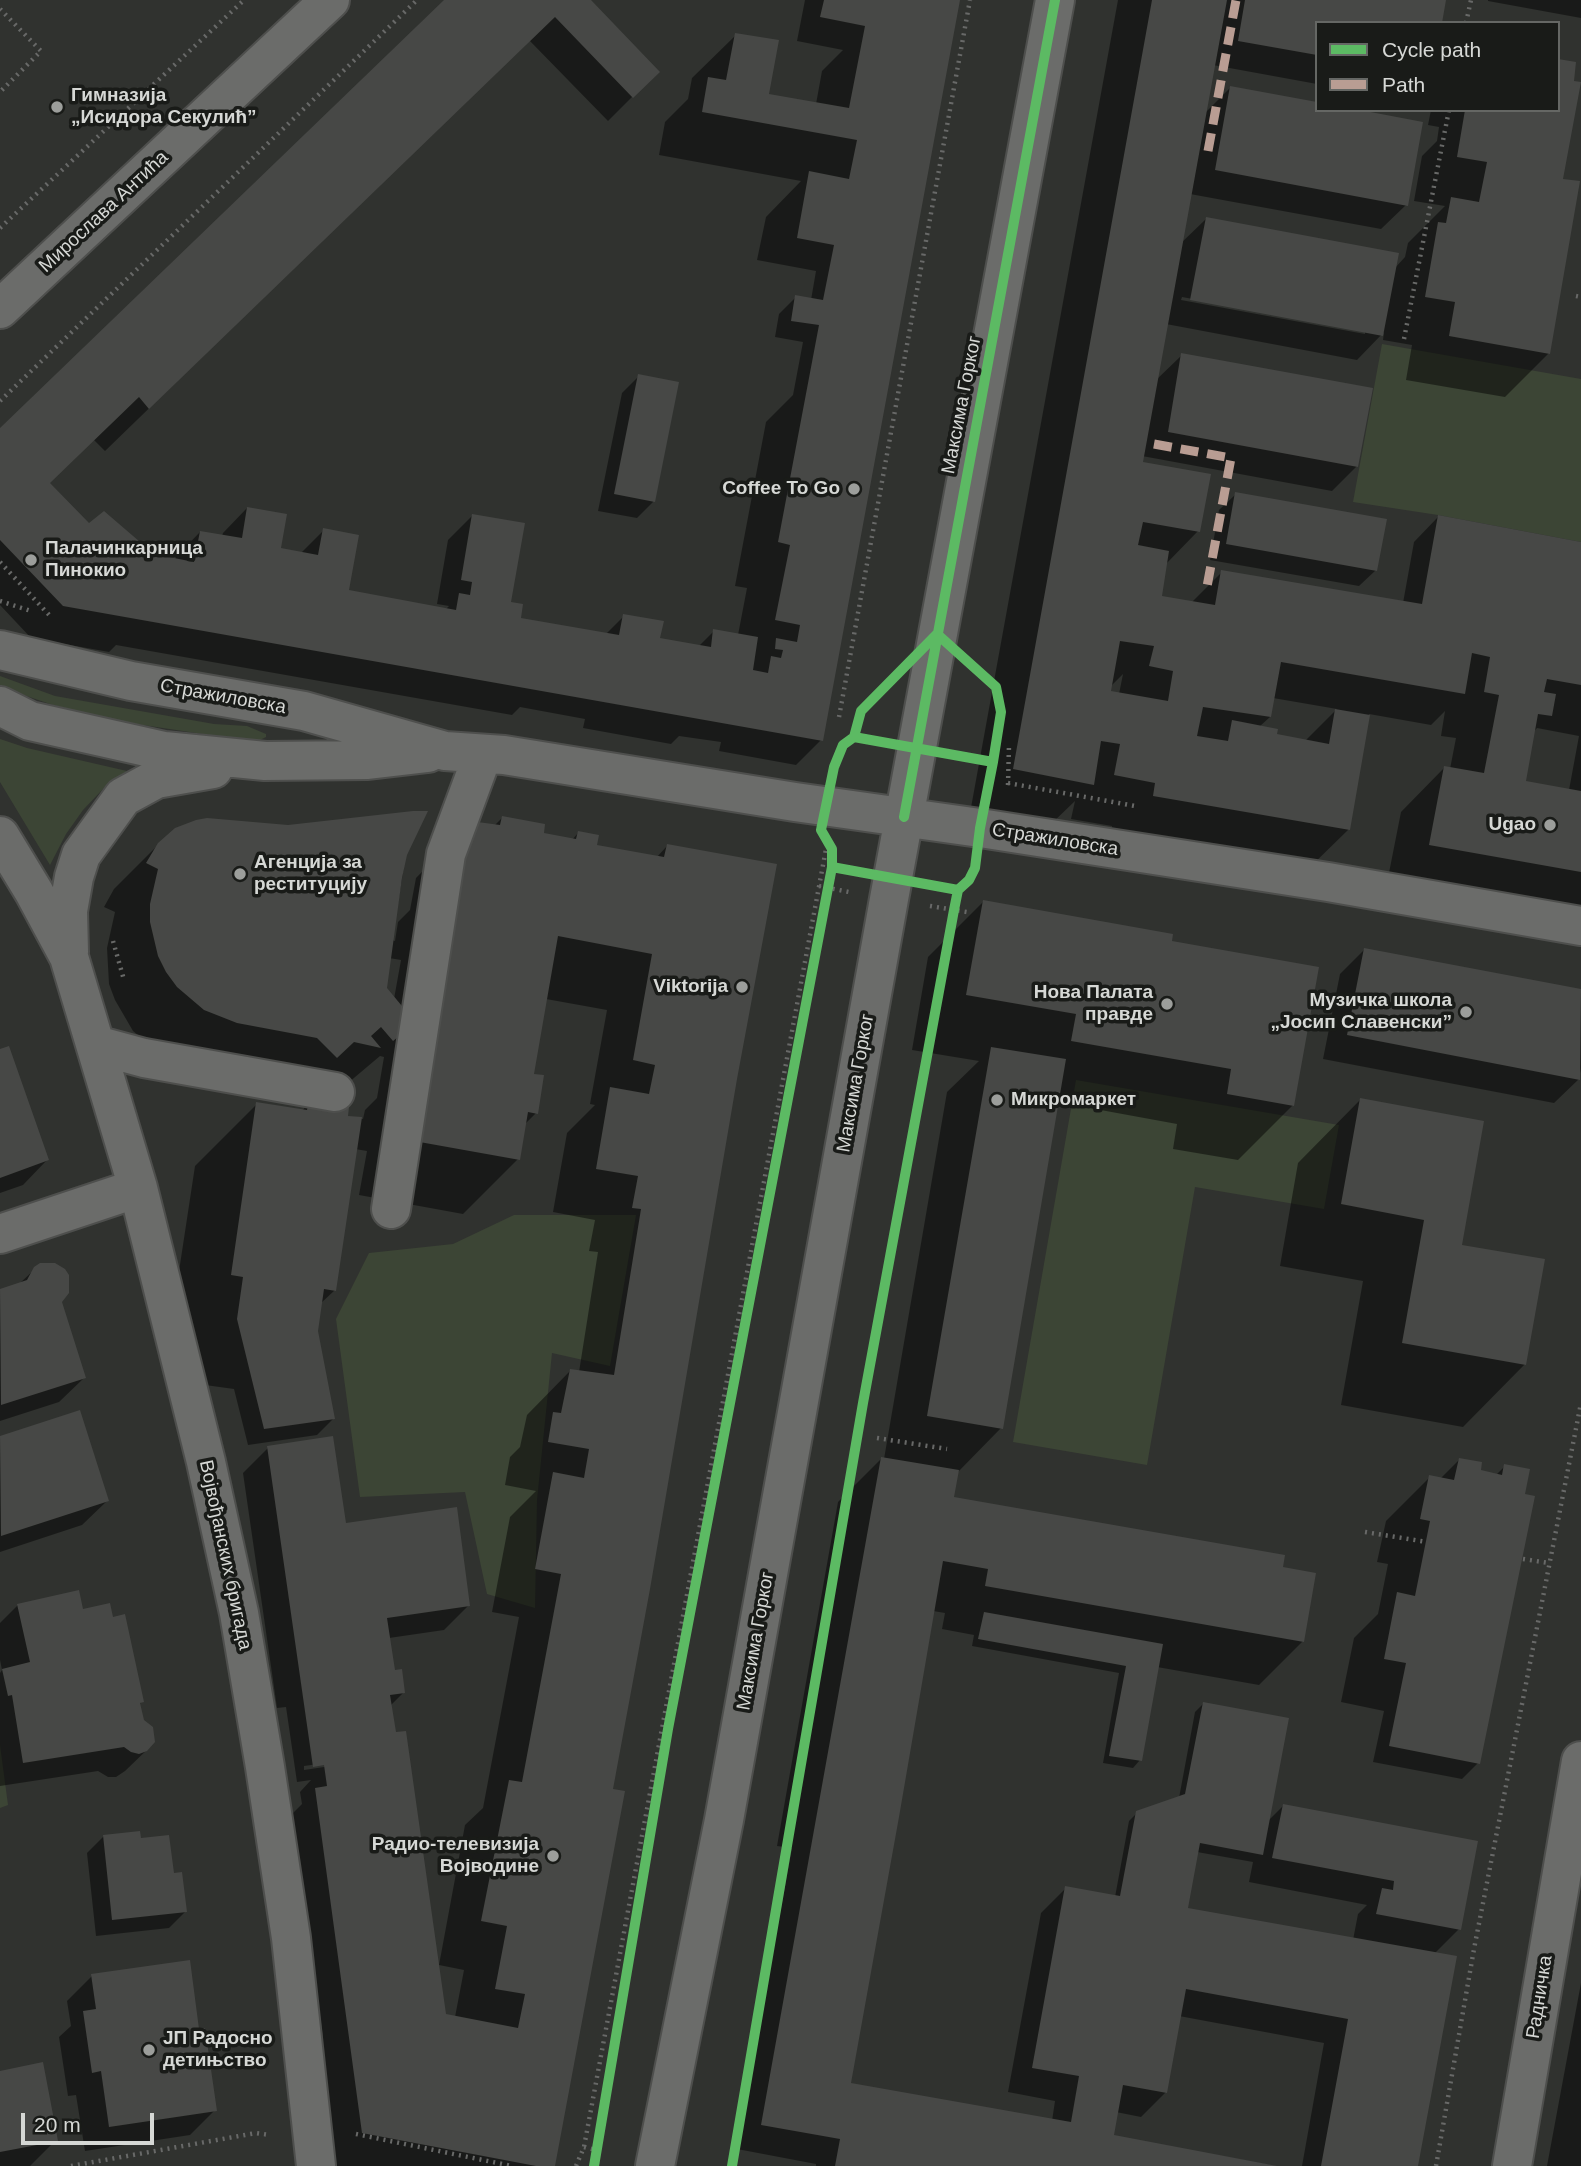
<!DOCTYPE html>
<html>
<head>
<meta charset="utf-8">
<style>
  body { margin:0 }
  #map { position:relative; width:1581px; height:2166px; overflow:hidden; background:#30322f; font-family:Arial,sans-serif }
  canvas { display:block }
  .legend { position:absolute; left:1315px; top:21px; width:245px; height:91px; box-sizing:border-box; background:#191b18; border:2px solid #656764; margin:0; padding:9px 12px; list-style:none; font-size:21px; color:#d6d8d5 }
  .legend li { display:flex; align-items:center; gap:14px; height:35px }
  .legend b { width:35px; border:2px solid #656764 }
  .scale { position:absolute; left:21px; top:2113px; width:133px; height:32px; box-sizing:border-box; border:4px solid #d6d8d5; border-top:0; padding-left:9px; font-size:21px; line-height:24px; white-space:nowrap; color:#d6d8d5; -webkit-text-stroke:5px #191b18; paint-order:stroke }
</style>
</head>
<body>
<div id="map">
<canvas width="1581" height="2166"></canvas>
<ul class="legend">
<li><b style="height:9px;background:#5cba63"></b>Cycle path</li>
<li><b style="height:9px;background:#b99d93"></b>Path</li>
</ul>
<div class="scale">20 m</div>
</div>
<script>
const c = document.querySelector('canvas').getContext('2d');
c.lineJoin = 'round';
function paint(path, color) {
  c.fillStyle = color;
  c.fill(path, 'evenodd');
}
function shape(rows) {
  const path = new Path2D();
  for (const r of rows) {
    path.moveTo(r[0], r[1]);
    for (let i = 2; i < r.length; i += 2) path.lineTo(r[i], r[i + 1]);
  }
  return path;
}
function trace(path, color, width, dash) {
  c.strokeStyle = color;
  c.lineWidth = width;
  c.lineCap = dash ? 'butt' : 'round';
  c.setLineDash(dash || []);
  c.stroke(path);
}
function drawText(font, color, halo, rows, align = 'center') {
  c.font = font + ' Arial,sans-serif';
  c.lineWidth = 7;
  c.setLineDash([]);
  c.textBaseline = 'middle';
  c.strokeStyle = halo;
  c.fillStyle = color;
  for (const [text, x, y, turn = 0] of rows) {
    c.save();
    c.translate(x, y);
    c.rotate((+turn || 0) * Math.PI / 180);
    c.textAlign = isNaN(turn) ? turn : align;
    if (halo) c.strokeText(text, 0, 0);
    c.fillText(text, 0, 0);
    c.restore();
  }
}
const green = shape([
  [1382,344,1581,379,1581,542,1438,515,1353,502],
  [0,676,55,696,214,724,247,726,266,734,266,737,258,741,246,742,216,736,116,721,53,705,0,687],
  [0,739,27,748,127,771,103,789,83,810,66,834,50,865,0,782],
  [1076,1080,1339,1125,1324,1209,1195,1187,1147,1465,1013,1442],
  [514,1215,636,1215,610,1366,552,1353,537,1500,535,1608,487,1594,465,1492,360,1497,336,1319,369,1253,453,1244],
  [0,1745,8,1805,0,1808]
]);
const shadow = shape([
  [446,0,588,0,657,72,608,121,529,40,105,451,93,439,48,483,89,526,153,556,175,560,176,557,200,532,222,536,223,533,247,508,279,550,300,554,324,530,347,592,446,609,449,606,437,604,448,540,473,515,509,604,519,620,605,635,624,616,658,640,698,647,714,631,738,635,747,588,735,586,766,422,793,395,803,342,775,337,779,314,796,297,811,300,816,271,757,260,766,217,801,181,659,155,665,122,688,99,692,78,736,35,767,95,816,104,822,71,843,50,797,41,805,0,958,0,821,740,796,765,719,751,721,742,679,736,671,744,583,728,585,719,520,707,512,715,116,645,109,652,31,638,0,605,0,431],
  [1118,0,1445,0,1317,23,1317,84,1213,65,1204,114,1230,88,1317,110,1406,205,1381,229,1190,194,1180,244,1206,219,1394,269,1405,257,1408,243,1445,206,1414,201,1422,156,1437,141,1439,127,1428,125,1431,110,1558,110,1561,180,1549,353,1505,397,1406,380,1412,345,1383,340,1384,332,1357,360,1166,324,1155,381,1182,355,1357,466,1332,491,1142,456,1140,463,1198,531,1165,565,1159,602,1191,603,1222,572,1403,603,1414,542,1438,517,1581,544,1581,923,1386,888,1401,812,1444,768,1450,769,1456,738,1441,736,1445,711,1431,725,1369,714,1348,830,1304,873,1110,839,1112,826,1071,819,1075,801,1048,827,970,813],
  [1182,297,1365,331,1365,334,1181,300],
  [1123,674,1119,694,1109,692,1110,687],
  [1273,698,1337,709,1305,741,1275,736,1259,727,1270,717],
  [1537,728,1579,736,1569,790,1524,782,1533,733],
  [1488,0,1581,0,1581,18,1488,1],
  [639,376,653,502,637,518,598,511,622,393],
  [1236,494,1376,570,1359,586,1210,560,1219,510],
  [502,818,542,834,572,840,578,833,595,847,656,858,667,846,754,973,611,1791,553,2166,318,2166,303,2056,323,2037,292,1814,302,1804,300,1792,311,1780,297,1782,286,1707,277,1708,243,1473,268,1448,344,1525,469,1605,444,1630,389,1638,393,1670,403,1693,390,1706,444,2015,455,2017,464,1970,439,1965,465,1825,483,1808,519,1617,492,1612,510,1517,536,1491,505,1485,510,1457,520,1447,527,1415,570,1371,579,1372,598,1252,589,1251,595,1220,553,1212,567,1133,595,1105,590,1104,607,1010,546,999,532,1075,536,1113,524,1125,518,1159,463,1214,359,1195,367,1151,355,1149,335,1290,320,1304,316,1331,334,1418,317,1435,248,1445,234,1389,176,1381,169,1337,195,1166,257,1104,302,1111,309,1103,346,1117,363,1119,365,1110,377,1098,384,1057,380,1056,348,1083,160,1053,133,1031,115,1000,109,984,107,948,115,912,104,907,114,889,167,836,406,854,392,940,395,941,398,922,410,910,416,878,471,822,494,826],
  [389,958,401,960,394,999,385,988],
  [391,1754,391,1757,304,1770,304,1766],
  [983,902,1170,942,1293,1105,1238,1160,1173,1149,1177,1124,1057,1102,1001,1428,957,1473,952,1498,1281,1569,1303,1641,1259,1685,1157,1667,1140,1760,1133,1768,1103,1763,1119,1673,972,1646,974,1635,942,1629,945,1613,933,1611,849,2084,1052,2121,1055,2101,1008,2092,1041,1913,1066,1888,1115,1897,1129,1821,1137,1813,1179,1798,1195,1712,1203,1704,1267,1822,1283,1806,1476,1842,1459,1929,1434,1954,1417,2166,1302,2166,1324,2043,1179,2016,1166,2092,1141,2117,1116,2112,1112,2136,1275,2166,816,2166,816,2164,737,2149,792,1848,777,1846,838,1502,882,1458,884,1459,947,1092,979,1061,912,1050,928,957],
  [1197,1852,1253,1862,1249,1882,1367,1905,1358,1914,1353,1940,1184,1909],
  [1364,950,1581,991,1581,1068,1579,1079,1554,1103,1323,1059,1340,974],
  [0,1051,47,1160,23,1185,0,1193],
  [1360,1100,1460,1246,1525,1364,1463,1427,1341,1405,1363,1281,1280,1266,1298,1163],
  [35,1269,60,1302,84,1378,59,1402,0,1421,0,1291,19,1284],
  [79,1412,107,1501,82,1525,0,1552,0,1438],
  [1459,1460,1479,1471,1496,1475,1505,1466,1478,1763,1462,1779,1373,1762,1384,1711,1341,1702,1354,1638,1378,1614,1388,1564,1377,1562,1386,1521,1430,1477,1440,1479],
  [18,1605,82,1611,142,1701,139,1705,151,1746,125,1771,116,1777,108,1777,98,1771,0,1786,0,1673,2,1670,0,1660,0,1623],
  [104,1836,139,1840,172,1875,185,1912,169,1928,96,1936,87,1853],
  [92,1976,198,2030,215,2110,190,2135,85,2151,76,2095,68,2096,59,2037,71,2026,67,2001],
  [1581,1983,1581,2166,1547,2166],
  [0,2072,56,2140,30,2166,0,2166]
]);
const building = shape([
  [444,0,591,0,660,72,633,98,555,17,149,409,139,397,50,483,89,523,104,511,154,554,194,562,200,531,242,538,247,507,287,514,281,548,318,555,323,528,359,535,349,590,456,610,459,593,470,595,472,582,461,580,472,514,525,523,511,602,523,604,521,618,619,635,623,614,664,621,660,638,711,647,713,629,758,637,753,670,768,673,771,656,781,658,783,650,775,649,776,638,797,642,800,625,775,620,790,545,778,542,819,325,791,321,795,295,823,300,834,245,797,238,809,171,849,179,857,140,702,112,708,77,726,80,735,33,779,40,769,94,849,108,865,26,820,17,824,0,960,0,823,741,63,606,0,540,0,428],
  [1152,0,1227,0,1143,462,1211,474,1200,532,1143,522,1138,545,1169,551,1162,596,1215,605,1221,570,1422,604,1438,515,1581,542,1581,685,1547,679,1544,692,1556,694,1552,716,1538,714,1526,781,1581,791,1581,872,1429,845,1444,766,1484,773,1499,695,1484,692,1490,657,1472,653,1465,694,1281,662,1271,717,1203,707,1197,736,1228,741,1232,720,1278,729,1277,734,1329,744,1335,709,1370,715,1350,830,1153,796,1155,783,1114,775,1120,744,1101,741,1094,785,1013,769],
  [1120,641,1154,646,1149,666,1173,671,1168,701,1111,691],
  [1245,0,1446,0,1442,23,1317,23,1317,55,1238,41],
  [1558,59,1576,62,1574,81,1581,82,1563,179,1580,181,1550,354,1449,336,1455,302,1425,297,1438,222,1446,223,1451,197,1479,202,1487,162,1457,157,1465,110,1477,112,1477,110,1558,110],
  [1230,86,1317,102,1317,110,1360,110,1423,122,1408,206,1215,170],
  [1206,217,1399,253,1383,336,1190,300],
  [1181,353,1373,388,1358,467,1168,432],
  [638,374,679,382,655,502,614,494],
  [1235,492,1387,519,1377,571,1226,544],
  [413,811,428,811,407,855,402,878,387,988,416,1023,393,1041,381,1027,371,1036,381,1048,354,1042,337,1058,317,1038,237,1023,204,1010,177,987,166,972,158,956,150,922,150,904,158,869,146,863,158,843,175,828,196,820,207,818,288,825],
  [502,816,545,824,544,833,576,839,578,831,599,835,597,845,664,857,667,844,777,864,737,1079,650,1589,613,1789,625,1791,555,2166,536,2166,362,2133,315,1788,327,1786,324,1765,313,1767,267,1446,333,1436,346,1523,457,1507,470,1606,387,1618,395,1670,402,1669,405,1693,390,1695,396,1732,406,1731,446,2014,518,2028,525,1994,495,1989,507,1926,481,1921,509,1780,522,1782,561,1574,535,1569,553,1472,584,1478,589,1449,548,1442,553,1412,561,1413,570,1369,614,1375,641,1209,632,1208,638,1176,596,1169,610,1087,649,1094,655,1065,633,1060,652,954,558,936,534,1074,544,1075,538,1114,528,1112,520,1160,414,1141,470,821,500,825],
  [983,900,1173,934,1172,941,1319,967,1294,1106,1227,1094,1231,1069,1071,1041,1076,1014,966,995],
  [1364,948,1581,989,1580,1080,1347,1035],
  [9,1046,49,1160,0,1178,0,1049],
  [991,1047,1066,1059,1003,1429,927,1416],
  [1360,1098,1484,1121,1462,1245,1545,1259,1526,1365,1402,1343,1424,1220,1341,1204],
  [309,1101,349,1107,348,1116,362,1117,336,1291,324,1289,318,1331,335,1419,264,1429,237,1319,243,1277,231,1275,256,1102,307,1110],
  [40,1263,55,1263,65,1269,69,1275,69,1293,62,1302,86,1378,1,1405,0,1289,27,1280,34,1267],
  [80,1410,109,1501,1,1536,0,1436],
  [881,1457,959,1470,954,1497,1285,1555,1283,1567,1316,1573,1304,1642,985,1586,988,1569,943,1561,899,1817,851,2083,1071,2122,1079,2076,1032,2068,1065,1886,1120,1896,1136,1811,1185,1794,1203,1702,1289,1718,1263,1855,1200,1843,1188,1908,1457,1956,1418,2166,1321,2166,1348,2019,1186,1989,1167,2093,1123,2085,1114,2135,1277,2166,835,2166,840,2139,761,2125],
  [1459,1458,1482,1462,1481,1470,1502,1475,1504,1464,1530,1469,1525,1494,1535,1496,1480,1764,1389,1746,1406,1663,1384,1659,1397,1592,1415,1596,1430,1521,1420,1519,1429,1475,1454,1480],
  [79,1590,83,1609,110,1603,113,1617,125,1614,144,1702,140,1703,144,1720,153,1727,155,1742,147,1751,139,1754,131,1752,124,1747,23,1763,12,1695,8,1696,2,1669,30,1662,17,1604],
  [984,1612,1163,1644,1142,1761,1109,1756,1126,1666,978,1639],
  [1283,1804,1478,1841,1461,1930,1376,1914,1382,1888,1393,1890,1394,1881,1272,1858],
  [140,1831,141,1838,169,1835,174,1873,182,1872,187,1912,112,1920,103,1835],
  [190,1960,199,2029,205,2028,217,2111,109,2127,101,2071,92,2073,83,2011,96,2009,91,1974],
  [43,2062,58,2141,0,2152,0,2071]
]);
const path = shape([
  [0,9,41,51,0,92],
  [1466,23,1471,0],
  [0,228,244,0],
  [1576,296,1581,297],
  [1404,339,1449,110],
  [0,401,417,0],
  [0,562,51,617],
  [0,601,31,611],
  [839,717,970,0],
  [1008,783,1135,806],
  [1008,785,1009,745],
  [819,886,849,892],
  [930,906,967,912],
  [113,941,124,980],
  [877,1438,947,1449],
  [1365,1532,1427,1542],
  [1523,1559,1549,1563],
  [356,2134,512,2166],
  [584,2147,596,2150],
  [71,2166,256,2133,270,2135],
  [576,2166,584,2147,826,849,825,849],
  [1436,2166,1474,1949,1581,1403]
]);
const minor = shape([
  [0,309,330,0],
  [0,650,131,681,304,711,445,751,504,755,795,802,980,828,1328,882,1581,926],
  [0,706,30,721,164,751,265,761,368,760,428,753],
  [0,836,34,892,69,957,138,1188,206,1462,239,1613,265,1767,291,1938,316,2166],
  [69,952,68,911,74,877,81,855,123,797,156,779,213,769],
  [96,1045,144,1058,335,1092],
  [391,1209,446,854,483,754],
  [0,1234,138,1188],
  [655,2166,724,1820,889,899,1055,0],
  [1512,2166,1581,1761]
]);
const quiet = shape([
  [1208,151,1236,0],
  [1154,444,1231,458,1206,592]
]);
const cycleway = shape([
  [854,737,861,711,937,634,996,687,1001,712,993,762],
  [904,817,1055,0],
  [832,867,958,890],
  [594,2166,668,1729,832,867,832,849,821,830,834,767,843,745,854,737,993,762,980,828,975,868,969,880,958,890,954,910,863,1403,732,2166]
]);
const markers = [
  [57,107,7,"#9c9e9b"],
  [854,489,7,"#9c9e9b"],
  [31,560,7,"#9c9e9b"],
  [1550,825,7,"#9c9e9b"],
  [240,874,7,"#9c9e9b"],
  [742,987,7,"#9c9e9b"],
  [1167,1004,7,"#9c9e9b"],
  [1466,1012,7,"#9c9e9b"],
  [997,1100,7,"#9c9e9b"],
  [553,1856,7,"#9c9e9b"],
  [149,2050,7,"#9c9e9b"]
];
const poiNames = [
  ["Гимназија",71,96,"left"],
  ["„Исидора Секулић”",71,118,"left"],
  ["Coffee To Go",840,489],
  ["Палачинкарница",45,549,"left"],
  ["Пинокио",45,571,"left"],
  ["Ugao",1536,825],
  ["Агенција за",254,863,"left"],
  ["реституцију",254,885,"left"],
  ["Viktorija",728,987],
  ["Нова Палата",1153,993],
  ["правде",1153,1015],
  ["Музичка школа",1452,1001],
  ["„Јосип Славенски”",1452,1023],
  ["Микромаркет",1011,1100,"left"],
  ["Радио-телевизија",539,1845],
  ["Војводине",539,1867],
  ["ЈП Радосно",163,2039,"left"],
  ["детињство",163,2061,"left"]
];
const streetNames = [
  ["Мирослава Антића",104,212,-43],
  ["Максима Горког",962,405,-79],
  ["Стражиловска",223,697,10],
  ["Стражиловска",1055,840,9],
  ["Максима Горког",856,1083,-80],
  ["Војвођанских бригада",225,1555,78],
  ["Максима Горког",756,1641,-80],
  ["Радничка",1540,1997,-81]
];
paint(green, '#3c4535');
paint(shadow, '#0007');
paint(building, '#474846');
trace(minor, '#4e4f4d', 42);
trace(path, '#686968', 4.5, [2, 5]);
trace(minor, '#6b6c6a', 38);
trace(quiet, '#b99d93', 9, [18, 9]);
trace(cycleway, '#5cba63', 10);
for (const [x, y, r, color] of markers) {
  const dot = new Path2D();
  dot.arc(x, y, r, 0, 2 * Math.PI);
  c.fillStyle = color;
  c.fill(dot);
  trace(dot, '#191b18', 2.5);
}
drawText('bold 19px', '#d6d8d5', '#191b18', poiNames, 'right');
drawText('19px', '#d6d8d5', '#191b18', streetNames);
</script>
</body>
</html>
